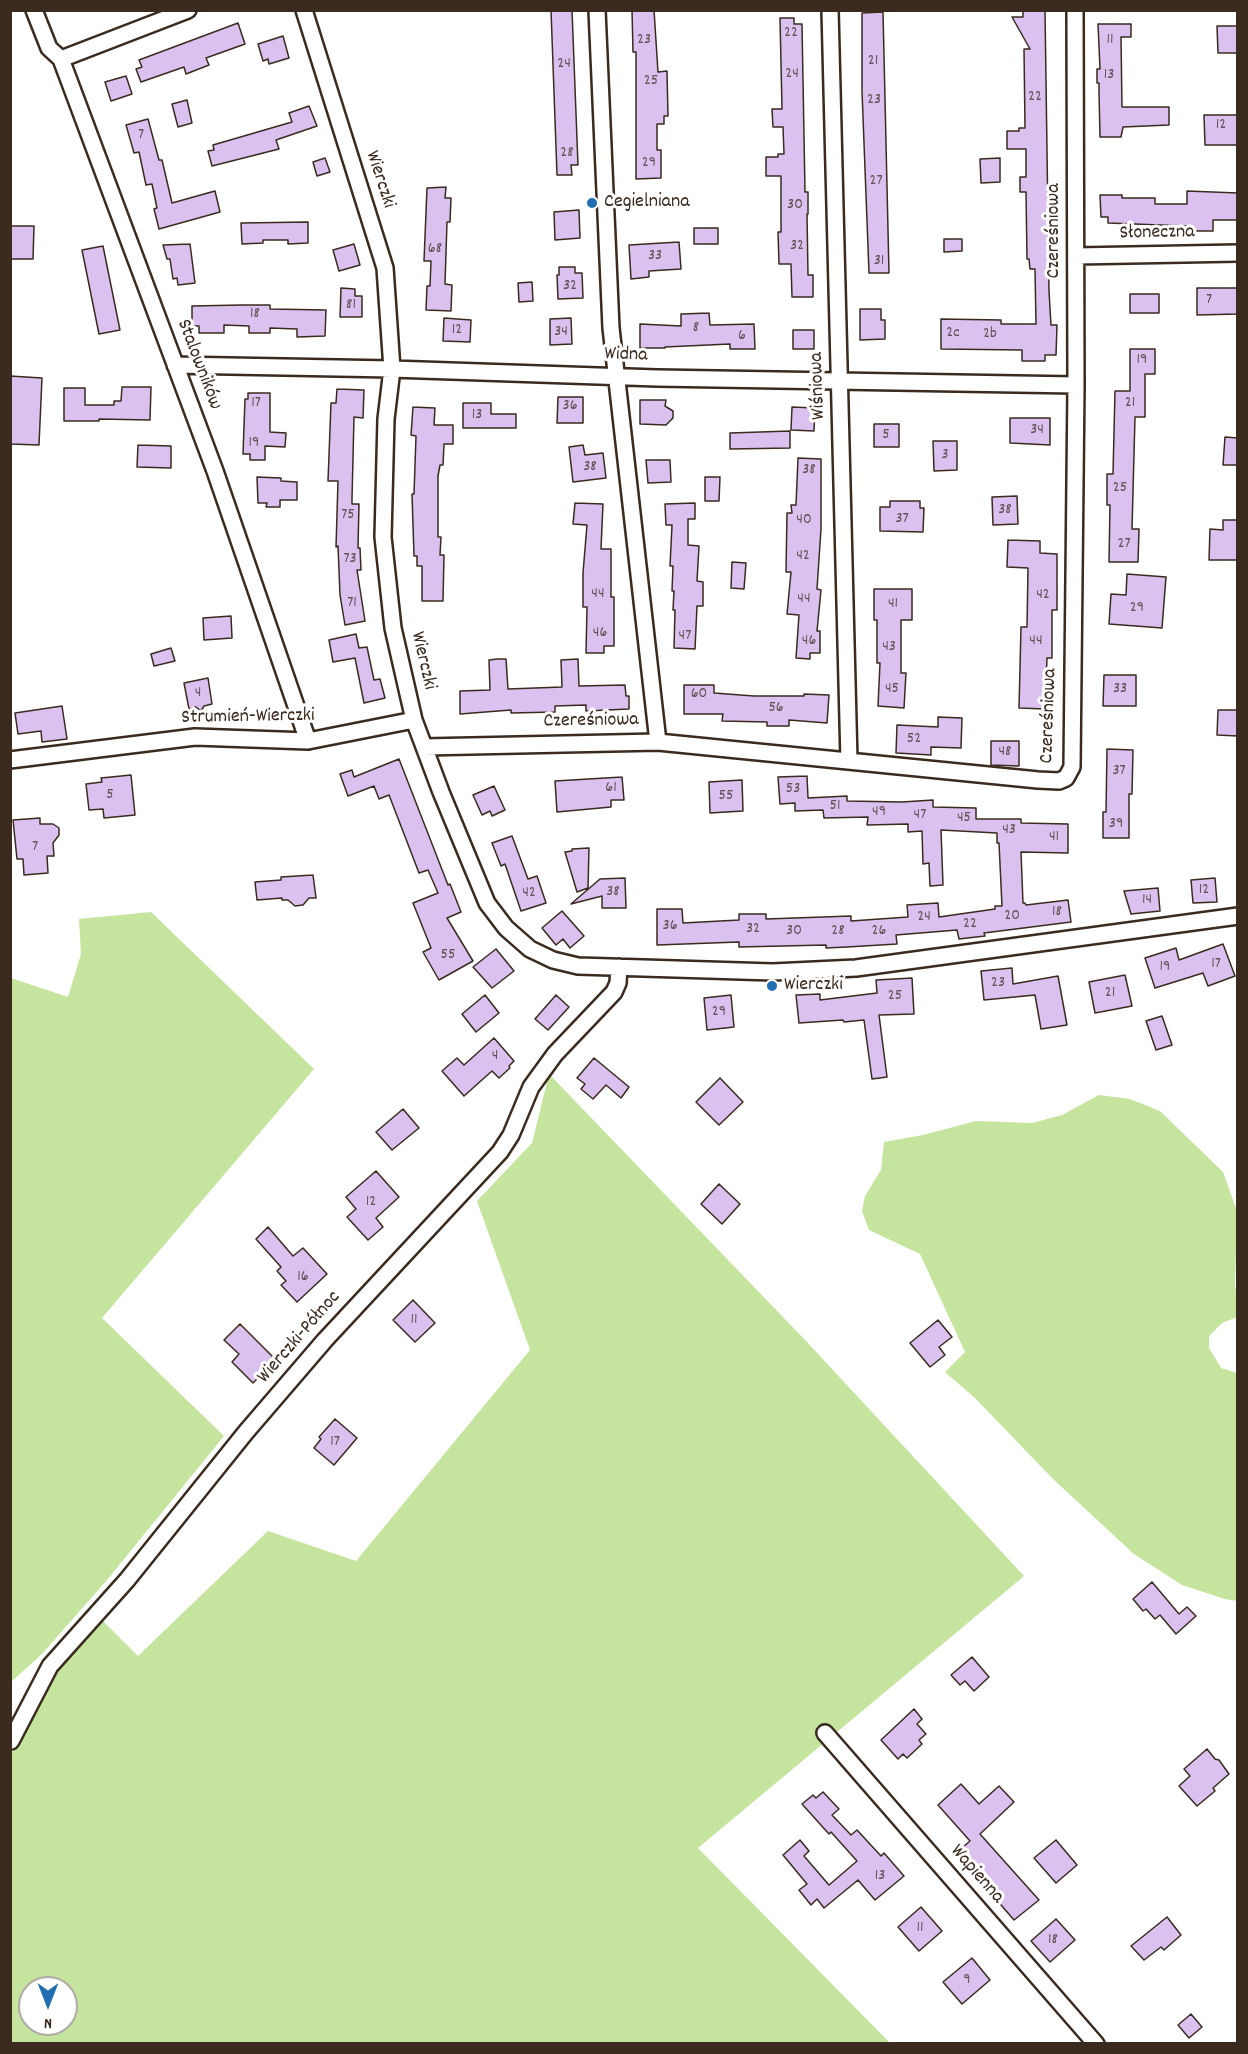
<!DOCTYPE html>
<html>
<head>
<meta charset="utf-8">
<style>
  body { margin:0 }
  #map { position:relative; width:1248px; height:2054px; overflow:hidden; background:#fff; font-family:Dekko,sans-serif }
  canvas { display:block }
  .frame { position:absolute; inset:0; border:12px solid #3b2a1e; pointer-events:none }
  .north { position:absolute; left:18px; top:1976px; width:60px; height:60px; box-sizing:border-box; background:#fff; border:2px solid #b1aaa5; border-radius:50%; rotate:180deg; font-size:16px; font-weight:700; line-height:24px; text-align:center; color:#3b2a1e }
  .north::after { content:''; display:block; margin:auto; width:21px; height:27px; background:#1f6fb2; clip-path:polygon(50% 0,100% 100%,50% 72%,0 100%) }
</style>
</head>
<body>
<div id="map">
<canvas width="1248" height="2054"></canvas>
<div class="frame"></div>
<div class="north">N</div>
</div>
<script>
const c = document.querySelector('canvas').getContext('2d');
c.lineJoin = 'round';
function paint(path, color) {
  c.fillStyle = color;
  c.fill(path, 'evenodd');
}
function shape(rows) {
  const path = new Path2D();
  for (const r of rows) {
    path.moveTo(r[0], r[1]);
    for (let i = 2; i < r.length; i += 2) path.lineTo(r[i], r[i + 1]);
  }
  return path;
}
function trace(path, color, width, dash) {
  c.strokeStyle = color;
  c.lineWidth = width;
  c.lineCap = dash ? 'butt' : 'round';
  c.setLineDash(dash || []);
  c.stroke(path);
}
function drawText(font, color, halo, rows, align = 'center') {
  c.font = font + ' Dekko,sans-serif';
  c.lineWidth = 6;
  c.setLineDash([]);
  c.textBaseline = 'middle';
  c.strokeStyle = halo;
  c.fillStyle = color;
  for (const [text, x, y, turn = 0] of rows) {
    c.save();
    c.translate(x, y);
    c.rotate((+turn || 0) * Math.PI / 180);
    c.textAlign = isNaN(turn) ? turn : align;
    if (halo) c.strokeText(text, 0, 0);
    c.fillText(text, 0, 0);
    c.restore();
  }
}
const green = shape([
  [151,912,314,1069,102,1318,224,1436,107,1580,42,1654,11,1682,11,978,68,997,81,954,79,919],
  [549,1074,806,1341,1024,1576,698,1848,890,2043,11,2044,11,1753,18,1746,57,1672,102,1620,138,1656,268,1531,356,1561,530,1350,477,1201,532,1143],
  [30,1988,66,1988,66,2024,30,2024],
  [1099,1095,1130,1099,1160,1111,1223,1172,1237,1211,1235,1286,1237,1296,1237,1317,1222,1323,1209,1336,1209,1348,1221,1368,1237,1373,1237,1601,1225,1599,1182,1585,1134,1554,1053,1479,975,1398,945,1372,965,1352,920,1254,869,1230,862,1211,865,1196,881,1170,884,1142,923,1135,976,1121,1032,1123,1062,1115]
]);
const building = shape([
  [551,10,572,10,578,165,571,165,572,175,557,175,551,10],
  [632,10,654,10,658,72,667,71,668,116,664,116,664,124,657,124,657,150,661,150,661,178,636,179,636,52,633,52,632,10],
  [1023,10,1045,10,1049,291,1051,325,1057,325,1056,355,1045,355,1045,361,1022,361,1022,350,941,349,941,319,1001,320,1001,324,1036,324,1035,269,1030,269,1029,259,1027,259,1026,192,1020,192,1020,177,1026,177,1026,149,1007,149,1007,131,1019,131,1019,128,1025,128,1024,49,1030,49,1012,17,1023,17,1023,10],
  [883,12,889,273,869,273,862,91,862,13,883,12],
  [780,18,794,18,794,24,802,24,805,192,808,192,808,214,807,214,808,275,813,275,813,297,792,297,791,264,779,264,778,232,781,232,781,176,766,176,766,157,778,157,778,154,784,154,783,127,773,127,772,109,782,109,780,18],
  [238,23,245,44,206,58,209,65,186,74,184,67,141,82,136,69,142,67,139,60,238,23],
  [1098,24,1131,24,1131,37,1121,37,1122,107,1169,107,1169,125,1123,127,1121,137,1100,137,1099,91,1099,83,1097,83,1097,69,1100,69,1098,24],
  [1217,26,1238,26,1238,53,1218,53,1217,26],
  [283,36,289,58,269,64,268,59,263,61,258,44,283,36],
  [126,76,132,94,111,101,105,82,126,76],
  [187,100,192,123,178,127,172,104,187,100],
  [309,106,317,126,276,140,279,149,212,166,208,151,214,150,213,145,292,122,289,113,309,106],
  [1204,115,1238,115,1238,145,1205,145,1204,115],
  [148,119,159,160,162,160,172,203,215,191,220,212,159,229,154,209,157,208,152,184,146,185,139,152,134,153,126,125,148,119],
  [325,158,330,172,317,176,313,162,325,158],
  [1000,158,1000,182,981,183,980,159,1000,158],
  [446,187,445,198,451,198,450,222,447,222,445,284,452,285,451,311,426,310,427,286,430,286,431,261,424,261,427,188,446,187],
  [1187,191,1238,193,1238,220,1213,220,1213,231,1187,231,1187,226,1108,223,1108,217,1101,217,1100,195,1122,195,1122,198,1155,198,1155,204,1187,204,1187,191],
  [579,210,580,238,555,240,554,212,579,210],
  [308,222,308,243,288,244,288,240,263,240,263,243,242,244,241,223,308,222],
  [10,226,34,226,33,259,10,259,10,226],
  [694,228,718,228,718,244,694,244,694,228],
  [944,239,962,239,962,251,944,252,944,239],
  [679,242,681,269,649,271,649,277,631,279,629,245,679,242],
  [190,244,195,283,178,285,177,278,173,279,170,259,167,259,163,245,190,244],
  [354,244,360,265,339,271,333,250,354,244],
  [103,246,120,330,99,334,82,250,103,246],
  [559,267,575,267,575,273,582,273,583,298,558,299,557,275,559,275,559,267],
  [532,282,533,301,519,302,518,283,532,282],
  [341,288,355,289,355,296,362,296,362,317,340,317,341,288],
  [1197,288,1238,288,1238,314,1197,315,1197,288],
  [1130,294,1159,294,1159,313,1130,313,1130,294],
  [241,305,270,305,270,309,326,310,325,336,297,337,297,329,270,328,270,333,249,333,249,326,224,325,224,333,199,333,199,326,192,326,192,306,241,305],
  [860,309,881,309,881,320,885,320,885,339,860,340,860,309],
  [709,313,710,325,754,324,755,349,730,349,730,344,665,347,665,348,640,348,640,324,681,326,681,314,709,313],
  [444,318,471,320,470,342,443,341,444,318],
  [571,318,572,344,550,345,550,319,571,318],
  [793,330,814,330,814,349,793,349,793,330],
  [1130,349,1155,349,1155,374,1145,374,1145,417,1135,417,1132,529,1139,529,1138,562,1109,562,1110,505,1107,505,1107,474,1113,474,1115,391,1130,391,1130,349],
  [10,376,42,378,39,445,10,444,10,376],
  [122,387,151,387,150,420,99,419,99,421,64,421,64,388,85,388,85,405,114,405,114,401,121,401,122,387],
  [337,389,364,390,363,418,354,417,352,499,352,504,359,504,358,548,360,548,361,570,357,570,365,621,345,625,340,595,338,546,336,547,338,481,328,481,331,403,336,403,337,389],
  [248,393,270,393,270,432,286,433,285,447,265,446,265,460,250,460,250,454,243,454,245,399,248,399,248,393],
  [558,397,583,397,583,423,557,423,558,397],
  [640,400,666,400,665,406,673,411,673,418,666,425,640,424,640,400],
  [463,403,491,403,491,414,516,414,516,428,463,428,463,403],
  [413,407,435,408,434,425,453,425,453,444,444,444,443,465,440,465,438,476,438,537,441,537,440,555,444,555,443,601,422,601,422,566,417,566,417,556,414,556,412,494,414,494,416,436,411,435,413,407],
  [792,407,815,408,814,431,791,430,792,407],
  [1010,418,1050,418,1050,445,1010,443,1010,418],
  [874,424,899,424,899,447,874,447,874,424],
  [790,431,790,448,730,449,730,433,790,431],
  [1225,437,1238,438,1238,465,1223,465,1225,437],
  [933,441,957,441,957,470,934,471,933,441],
  [138,445,171,446,171,468,137,467,138,445],
  [583,445,585,455,603,453,606,478,573,482,569,447,583,445],
  [798,458,821,459,821,529,817,589,821,590,817,631,820,631,820,653,810,653,810,659,796,658,799,615,787,614,791,572,786,572,787,513,792,513,791,505,796,505,798,458],
  [646,460,670,460,671,482,648,483,646,460],
  [257,477,281,478,281,481,297,482,297,500,280,500,280,507,266,507,267,503,258,503,257,477],
  [705,477,720,477,719,501,705,501,705,477],
  [1017,496,1018,524,993,525,992,497,1017,496],
  [890,501,920,501,920,508,924,508,923,532,880,531,880,507,890,507,890,501],
  [575,503,603,504,601,549,611,549,611,597,614,597,614,646,604,646,604,653,586,653,587,607,583,607,583,573,587,525,573,524,575,503],
  [695,503,695,519,688,519,688,545,699,546,697,581,703,582,703,606,697,606,695,649,674,648,675,610,673,610,674,591,672,591,673,566,670,566,672,525,666,525,665,504,695,503],
  [1223,520,1238,520,1238,560,1209,560,1210,529,1223,530,1223,520],
  [1008,540,1040,541,1040,553,1057,554,1057,610,1052,610,1052,658,1047,658,1045,709,1019,708,1021,627,1027,627,1028,568,1007,567,1008,540],
  [732,562,746,563,744,589,731,588,732,562],
  [1127,574,1166,577,1162,628,1109,624,1111,594,1126,595,1127,574],
  [874,589,912,589,912,620,901,620,901,673,906,673,904,708,878,706,880,663,877,663,877,620,874,620,874,589],
  [231,616,232,638,204,640,203,618,231,616],
  [356,634,359,648,367,647,374,680,380,679,385,698,364,703,355,658,333,662,329,640,356,634],
  [171,648,175,661,154,666,151,654,171,648],
  [497,659,506,659,508,689,562,687,561,660,578,659,579,686,625,685,626,696,629,696,629,709,586,711,586,705,555,706,555,712,511,713,511,710,460,714,460,691,490,690,489,660,497,659],
  [1104,675,1136,675,1136,706,1103,706,1104,675],
  [208,678,212,704,204,706,201,711,196,707,189,709,184,683,208,678],
  [684,685,714,685,714,693,754,696,804,696,804,694,829,695,827,723,789,720,789,726,767,726,767,722,722,721,723,714,684,714,684,685],
  [62,706,67,739,42,742,41,731,18,734,15,713,62,706],
  [1218,710,1238,710,1238,736,1217,735,1218,710],
  [938,717,962,718,961,748,931,747,931,755,896,753,897,725,938,727,938,717],
  [991,741,1019,741,1019,766,991,765,991,741],
  [1107,749,1133,750,1132,794,1129,794,1129,838,1103,838,1103,812,1106,812,1107,749],
  [399,759,448,885,450,884,461,912,447,918,473,961,439,980,423,952,431,948,413,903,438,893,428,870,419,873,389,795,379,799,374,786,348,796,340,774,352,770,354,777,399,759],
  [131,775,135,815,104,818,103,809,89,810,86,784,102,782,101,778,131,775],
  [807,776,808,798,847,796,847,801,902,802,933,800,933,807,976,808,976,819,1021,819,1021,823,1068,824,1068,853,1021,852,1023,903,1025,903,1026,905,1068,900,1071,922,984,933,985,936,959,939,957,930,896,935,897,944,847,947,826,948,826,945,739,947,739,942,657,945,657,909,682,909,683,923,739,920,739,914,766,914,766,919,851,916,851,921,908,917,907,905,938,903,939,917,995,909,995,906,1002,906,999,843,997,843,997,833,941,830,943,885,930,886,929,863,923,864,922,831,908,832,908,824,867,825,868,817,824,818,823,810,795,811,795,803,780,804,778,777,807,776],
  [622,777,624,800,611,800,611,807,557,812,555,781,622,777],
  [742,780,743,811,710,813,709,782,742,780],
  [494,786,505,810,492,816,490,811,482,815,473,795,494,786],
  [40,818,40,824,53,824,59,828,59,835,53,843,54,856,47,856,48,873,24,875,23,859,17,859,13,820,40,818],
  [512,836,528,879,537,876,546,903,521,911,505,864,501,866,492,843,512,836],
  [589,848,588,888,577,892,565,852,572,851,572,849,589,848],
  [313,875,316,898,309,898,303,905,295,906,288,900,282,900,282,898,257,900,255,882,281,880,281,877,313,875],
  [625,878,626,908,602,908,602,896,571,904,600,879,625,878],
  [1215,878,1217,902,1193,903,1191,880,1215,878],
  [1158,888,1160,911,1131,914,1124,891,1158,888],
  [562,911,584,936,570,948,563,939,556,945,542,928,562,911],
  [1223,944,1235,976,1208,986,1203,973,1155,988,1145,958,1176,948,1179,960,1223,944],
  [496,949,514,971,492,988,473,967,496,949],
  [1012,968,1013,984,1058,976,1067,1025,1041,1029,1035,995,984,1000,981,971,1012,968],
  [1125,975,1132,1006,1095,1013,1089,982,1125,975],
  [912,978,914,1014,879,1015,887,1077,872,1079,864,1020,844,1022,843,1020,799,1023,796,995,820,994,820,1000,877,993,876,980,912,978],
  [485,995,499,1013,476,1032,462,1014,485,995],
  [556,995,569,1007,548,1030,535,1019,556,995],
  [731,995,734,1027,707,1030,704,998,731,995],
  [1162,1016,1172,1045,1156,1050,1146,1021,1162,1016],
  [494,1038,514,1061,509,1066,510,1068,499,1078,492,1071,464,1096,442,1071,457,1058,464,1065,494,1038],
  [594,1058,629,1087,621,1098,606,1085,593,1099,581,1089,585,1084,577,1078,594,1058],
  [720,1078,743,1102,719,1125,696,1102,720,1078],
  [403,1109,419,1128,392,1150,376,1132,403,1109],
  [376,1171,399,1197,376,1218,383,1227,368,1240,347,1217,356,1209,346,1197,376,1171],
  [719,1184,740,1204,722,1224,701,1204,719,1184],
  [268,1227,293,1256,303,1248,327,1274,297,1302,281,1285,286,1281,277,1271,281,1267,256,1239,268,1227],
  [413,1300,435,1323,415,1342,393,1320,413,1300],
  [938,1320,952,1337,939,1347,945,1355,930,1367,910,1343,938,1320],
  [240,1324,276,1360,253,1383,232,1362,239,1354,224,1340,240,1324],
  [335,1419,357,1438,334,1465,314,1448,321,1439,319,1437,335,1419],
  [1152,1582,1179,1614,1187,1607,1196,1616,1176,1634,1160,1615,1155,1619,1146,1609,1143,1611,1133,1599,1152,1582],
  [972,1657,989,1677,974,1691,965,1681,960,1685,951,1675,972,1657],
  [914,1709,922,1719,917,1724,926,1734,919,1740,922,1744,907,1758,903,1754,898,1759,881,1740,914,1709],
  [1207,1749,1215,1759,1219,1760,1229,1774,1213,1788,1215,1791,1197,1806,1179,1786,1190,1776,1184,1769,1207,1749],
  [961,1784,979,1804,999,1786,1014,1802,980,1834,1039,1900,1014,1920,956,1853,970,1841,938,1805,961,1784],
  [823,1792,839,1809,832,1815,851,1835,857,1830,881,1856,884,1853,904,1876,875,1900,858,1880,824,1908,817,1899,811,1905,799,1890,807,1884,783,1855,800,1840,809,1851,804,1856,829,1885,857,1861,831,1832,829,1834,802,1804,813,1795,816,1798,823,1792],
  [1056,1840,1077,1865,1056,1883,1034,1858,1056,1840],
  [921,1907,942,1931,919,1951,898,1927,921,1907],
  [1167,1917,1181,1935,1164,1950,1161,1947,1144,1960,1131,1946,1167,1917],
  [1056,1919,1075,1940,1050,1962,1031,1941,1056,1919],
  [972,1958,990,1980,962,2004,943,1982,972,1958],
  [1191,2014,1202,2027,1189,2038,1178,2025,1191,2014]
]);
const street = shape([
  [34,10,49,48,61,59,215,471,308,741],
  [304,10,385,268,392,369,386,419,383,537,393,628,414,720,441,792,487,903,506,928,530,949,553,960,578,966,773,972,856,968,1238,916],
  [597,10,611,328,658,742],
  [830,10,849,761],
  [61,59,188,10],
  [1076,256,1238,253],
  [175,365,392,369,657,378,1076,385],
  [424,747,658,742,1038,780,1059,781,1066,778,1072,767,1076,385,1075,10],
  [10,760,195,737,308,741,414,720],
  [825,1733,1096,2044],
  [11,1741,50,1666,127,1580,246,1432,325,1340,500,1152,511,1135,531,1087,555,1054,614,992,618,983,619,967]
]);
const markers = [
  [592,203,6,"#1f6fb2"],
  [772,986,6,"#1f6fb2"]
];
const numberNames = [
  ["22",791,34],
  ["23",644,41],
  ["11",1110,41],
  ["21",873,62],
  ["24",564,65],
  ["24",792,75],
  ["13",1109,76],
  ["25",651,82],
  ["22",1035,98],
  ["23",874,101],
  ["12",1221,126],
  ["7",141,136],
  ["28",567,154],
  ["29",649,164],
  ["27",876,182],
  ["30",795,206],
  ["32",797,247],
  ["68",435,250],
  ["33",655,257],
  ["31",879,262],
  ["32",570,287],
  ["7",1209,301],
  ["81",351,306],
  ["18",255,315],
  ["8",696,329],
  ["12",457,331],
  ["34",561,333],
  ["2c",953,334],
  ["2b",990,335],
  ["6",742,337],
  ["19",1142,361],
  ["17",256,404],
  ["21",1130,404],
  ["36",570,407],
  ["13",477,416],
  ["34",1037,431],
  ["5",886,436],
  ["19",254,444],
  ["3",945,456],
  ["38",590,468],
  ["38",809,471],
  ["25",1120,489],
  ["38",1005,511],
  ["75",348,516],
  ["37",902,520],
  ["40",804,521],
  ["27",1124,545],
  ["42",803,557],
  ["73",350,560],
  ["44",598,595],
  ["42",1043,596],
  ["44",804,600],
  ["71",352,604],
  ["41",893,605],
  ["29",1137,609],
  ["46",600,634],
  ["47",685,637],
  ["46",809,642],
  ["44",1036,642],
  ["43",889,648],
  ["45",892,690],
  ["33",1120,690],
  ["4",198,694],
  ["60",699,695],
  ["56",776,709],
  ["52",914,740],
  ["48",1005,753],
  ["37",1119,772],
  ["61",611,789],
  ["53",793,790],
  ["5",110,796],
  ["55",726,797],
  ["51",835,807],
  ["49",879,813],
  ["47",920,816],
  ["45",964,819],
  ["39",1116,825],
  ["43",1009,831],
  ["41",1054,838],
  ["7",35,848],
  ["12",1204,891],
  ["38",613,893],
  ["42",529,894],
  ["14",1147,901],
  ["18",1057,913],
  ["20",1012,917],
  ["24",924,918],
  ["22",970,925],
  ["36",670,927],
  ["32",753,930],
  ["30",794,932],
  ["28",838,932],
  ["26",879,932],
  ["55",448,956],
  ["17",1216,965],
  ["19",1165,968],
  ["23",998,984],
  ["21",1110,994],
  ["25",895,997],
  ["29",719,1013],
  ["4",495,1057],
  ["12",371,1203],
  ["16",303,1278],
  ["11",414,1321],
  ["17",335,1443],
  ["13",880,1877],
  ["11",920,1929],
  ["18",1053,1941],
  ["9",967,1981]
];
const streetNames = [
  ["Wierczki",379,180,72],
  ["Czereśniowa",1055,231,-90],
  ["Słoneczna",1157,234,-1],
  ["Widna",626,356,2],
  ["Stalowników",198,365,69],
  ["Wiśniowa",819,386,-92],
  ["Wierczki",422,661,77],
  ["Czereśniowa",1050,716,-88],
  ["Strumień-Wierczki",248,718,-1],
  ["Czereśniowa",591,722,-1],
  ["Wierczki-Północ",300,1338,-49],
  ["Wapienna",976,1875,49]
];
const poiNames = [
  ["Cegielniana",604,203],
  ["Wierczki",784,986]
];
paint(green, '#c5e49d');
paint(building, '#dbc1f0');
trace(building, '#3b2a1e', 1.5);
trace(street, '#3b2a1e', 20);
trace(street, '#fff', 15);
for (const [x, y, r, color] of markers) {
  const dot = new Path2D();
  dot.arc(x, y, r, 0, 2 * Math.PI);
  c.fillStyle = color;
  c.fill(dot);
  trace(dot, '#fff', 2);
}
drawText('16px', '#635052', null, numberNames);
drawText('20px', '#3b2a1e', '#fff', streetNames);
drawText('20px', '#3b2a1e', '#fff', poiNames, 'left');
</script>
</body>
</html>
